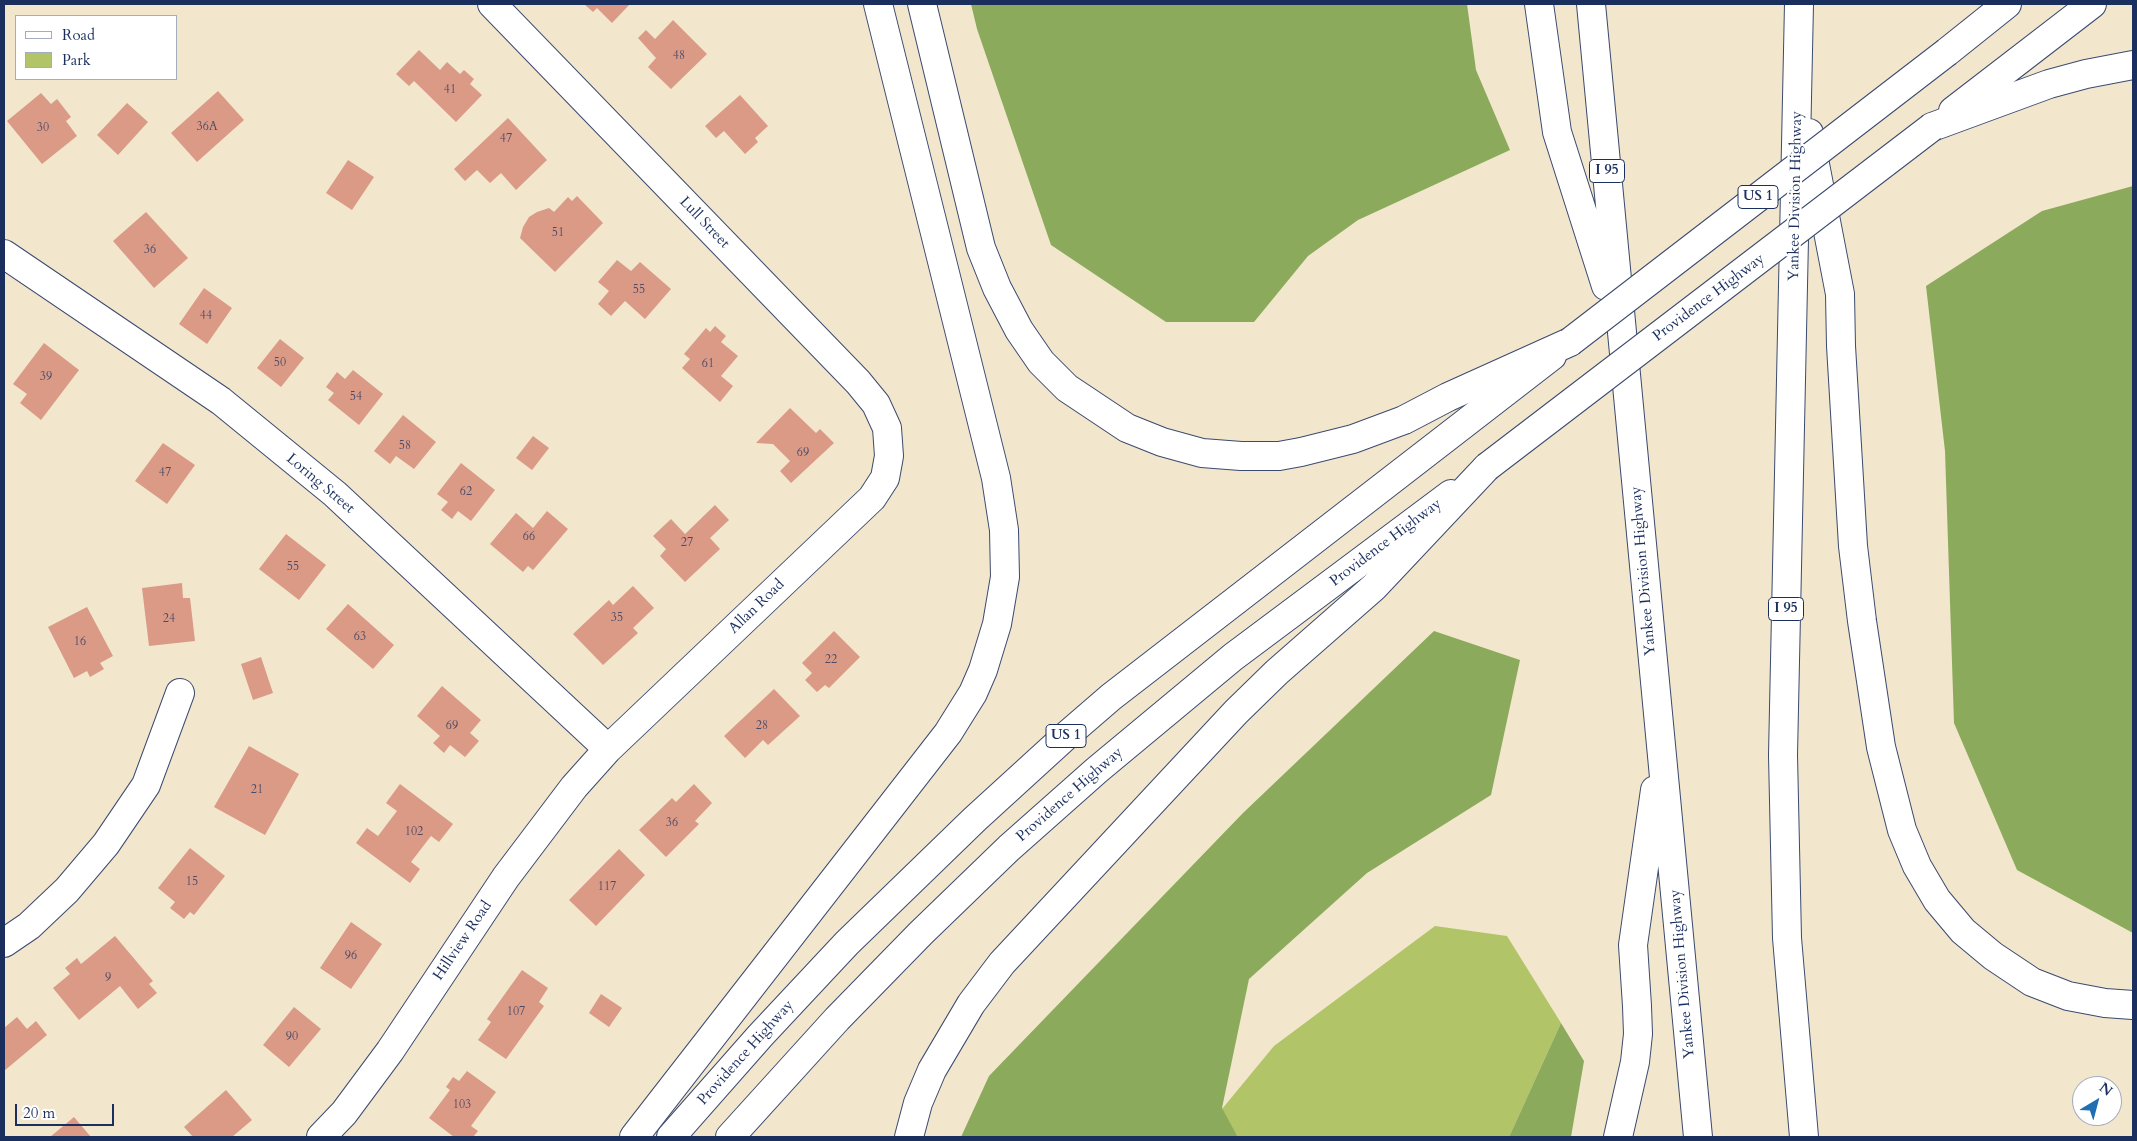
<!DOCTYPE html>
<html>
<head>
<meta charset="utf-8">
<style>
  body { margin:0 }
  #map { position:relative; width:2137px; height:1141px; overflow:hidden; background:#f2e6cd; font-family:Cardo,serif }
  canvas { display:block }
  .frame { position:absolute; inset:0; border:5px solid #1b2f5e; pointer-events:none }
  .legend { position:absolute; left:15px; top:15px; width:162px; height:65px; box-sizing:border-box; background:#fff; border:1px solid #a4acbf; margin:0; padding:6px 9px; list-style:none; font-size:15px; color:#1b2f5e }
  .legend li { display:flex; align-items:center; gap:10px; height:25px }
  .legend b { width:25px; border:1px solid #a4acbf }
  .north { position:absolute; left:2072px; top:1076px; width:50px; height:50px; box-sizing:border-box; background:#fff; border:1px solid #a4acbf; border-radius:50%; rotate:37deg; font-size:14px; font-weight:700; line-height:20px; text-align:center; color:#1b2f5e }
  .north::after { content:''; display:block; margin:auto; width:18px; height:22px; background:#1f6fb2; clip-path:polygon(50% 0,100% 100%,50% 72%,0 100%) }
  .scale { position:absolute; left:15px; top:1104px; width:99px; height:22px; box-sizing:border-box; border:2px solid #1b2f5e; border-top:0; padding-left:6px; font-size:15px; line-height:18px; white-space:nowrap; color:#1b2f5e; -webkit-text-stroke:4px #fff; paint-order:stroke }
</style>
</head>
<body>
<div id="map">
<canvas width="2137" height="1141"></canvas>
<div class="frame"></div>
<ul class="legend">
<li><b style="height:6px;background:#fff"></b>Road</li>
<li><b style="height:14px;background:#b1c467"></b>Park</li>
</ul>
<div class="north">N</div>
<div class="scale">20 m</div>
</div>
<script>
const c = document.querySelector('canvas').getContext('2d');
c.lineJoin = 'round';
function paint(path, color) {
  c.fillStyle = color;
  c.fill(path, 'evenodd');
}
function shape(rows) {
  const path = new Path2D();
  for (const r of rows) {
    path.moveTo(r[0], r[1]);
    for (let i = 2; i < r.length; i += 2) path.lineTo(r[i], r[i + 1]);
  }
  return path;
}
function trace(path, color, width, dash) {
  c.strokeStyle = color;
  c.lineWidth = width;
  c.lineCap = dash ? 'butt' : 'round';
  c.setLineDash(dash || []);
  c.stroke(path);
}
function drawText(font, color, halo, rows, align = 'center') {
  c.font = font + ' Cardo,serif';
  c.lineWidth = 4.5;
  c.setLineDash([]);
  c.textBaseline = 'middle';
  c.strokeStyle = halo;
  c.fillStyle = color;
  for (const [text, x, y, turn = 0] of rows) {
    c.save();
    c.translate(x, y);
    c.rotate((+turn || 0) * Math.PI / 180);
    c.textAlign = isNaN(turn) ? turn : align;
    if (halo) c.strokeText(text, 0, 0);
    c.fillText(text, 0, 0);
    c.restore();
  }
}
const green = shape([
  [1435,926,1507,936,1561,1023,1509,1137,1238,1137,1222,1109,1274,1046]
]);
const forest = shape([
  [971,4,1467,4,1476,70,1510,150,1358,220,1308,256,1254,322,1166,322,1051,245,977,29],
  [2133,186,2133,933,2017,870,1954,723,1945,451,1926,286,2042,211],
  [1434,631,1520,660,1491,795,1367,873,1249,979,1222,1108,1238,1137,961,1137,989,1076,1243,813],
  [1561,1023,1584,1061,1571,1137,1509,1137]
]);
const building = shape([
  [584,4,630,4,612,23,597,8,593,12],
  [673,20,707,54,671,89,648,67,656,58,638,38,646,30,655,39],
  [419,50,440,70,447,62,460,74,464,70,474,79,470,84,482,95,456,122,414,81,409,86,396,74],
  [218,91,244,120,197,162,171,133],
  [41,93,51,104,57,99,71,117,66,121,77,136,42,164,7,121],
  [740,95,768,126,755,138,758,142,745,154,724,131,716,138,705,126],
  [127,103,148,122,118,155,97,135],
  [508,118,547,160,516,190,501,173,490,183,477,170,465,181,454,169],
  [348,160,374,177,352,210,326,193],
  [577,196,603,223,555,272,520,238,523,227,529,217,537,212,549,208,554,212,568,197,572,201],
  [146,212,188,258,154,288,113,241],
  [617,260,631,271,640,262,671,289,645,319,625,301,611,316,598,304,609,291,598,282],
  [204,288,232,308,207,344,179,324],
  [715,326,726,336,721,342,738,356,721,376,733,386,720,402,682,368,690,359,684,354,706,328,710,332],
  [280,339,304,358,281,387,257,368],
  [44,343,79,370,41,420,20,403,27,394,13,384],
  [353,370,383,394,359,425,328,400,334,393,326,387,337,372,345,379],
  [790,408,816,433,820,429,834,443,791,483,780,471,790,461,773,444,756,443],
  [403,415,436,442,414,469,396,456,390,464,374,451],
  [533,436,549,448,532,470,516,458],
  [163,443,195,465,167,504,135,481],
  [461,463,495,490,471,521,458,511,452,519,441,510,448,502,437,494],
  [715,505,729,520,710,538,720,549,685,582,660,556,666,549,653,536,671,519,685,534],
  [547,511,568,529,533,570,528,566,523,572,490,544,516,513,533,528],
  [286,534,326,565,299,600,259,569],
  [182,583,183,598,190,598,195,641,149,646,142,588],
  [633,586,654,608,633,628,638,633,603,665,573,634,609,600,613,605],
  [348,604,394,645,373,669,326,629],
  [87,607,113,656,100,663,104,669,90,677,87,671,74,678,48,627],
  [834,631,860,657,829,688,825,685,817,692,805,680,812,673,802,663],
  [261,657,273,693,253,700,241,664],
  [442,686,481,720,470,733,479,741,465,757,450,745,444,753,433,743,440,736,417,716],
  [774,689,800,716,768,745,763,740,745,758,724,736],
  [249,746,299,774,265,835,214,807],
  [400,784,453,824,439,842,431,836,411,862,420,869,410,883,356,843,367,828,378,836,397,811,386,803],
  [694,784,712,803,695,821,699,824,666,857,639,830,672,798,676,802],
  [190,848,225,876,194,915,190,912,184,919,170,908,175,902,158,888],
  [619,849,645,875,596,926,569,900],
  [351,922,382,944,351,989,320,968],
  [115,936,153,981,149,984,157,993,138,1009,120,986,79,1020,53,988,70,974,65,968,77,958,81,964],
  [522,970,548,988,539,1002,544,1006,506,1059,478,1040,491,1022,487,1019],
  [601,994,622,1008,609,1027,589,1013],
  [294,1007,321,1029,289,1067,263,1045],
  [17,1017,27,1029,36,1021,47,1035,4,1071,4,1028],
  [467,1071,496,1092,471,1126,478,1131,473,1137,454,1137,429,1118,450,1090,446,1087,453,1077,459,1081],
  [226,1090,252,1120,232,1137,193,1137,184,1127],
  [74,1117,91,1137,50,1137]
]);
const minor = shape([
  [4,254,221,401,335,494,608,749],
  [4,943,29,926,67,890,106,844,146,785,180,693],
  [321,1137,344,1113,390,1051,506,877,574,787,608,749,872,498,885,478,889,456,887,428,876,404,858,382,492,4]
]);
const major = shape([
  [671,1137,760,1036,847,943,975,819,1067,735,1111,697,1552,356],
  [730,1137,837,1019,921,933,1009,848,1097,770,1233,657,1451,494]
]);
const highway = shape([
  [922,4,981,248,997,288,1019,330,1041,362,1067,388,1127,428,1162,442,1202,453,1241,456,1279,456,1301,452,1353,439,1404,420,1448,397,1570,342],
  [1539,4,1557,132,1606,286],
  [1591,4,1698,1137],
  [1799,4,1783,755,1787,938,1804,1137],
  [1947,52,2007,4],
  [1953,111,2092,4],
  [1932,127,2049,84,2086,74,2133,65],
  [1809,133,1840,294,1841,346,1853,546,1862,621,1881,747,1902,830,1917,866,1937,900,1963,931,1993,956,2032,982,2068,996,2105,1003,2133,1005],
  [634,1137,948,733,973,693,983,670,997,624,1005,577,1004,530,996,478,878,4],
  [909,1137,918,1103,932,1070,971,1004,1002,963,1236,712,1277,672,1374,587,1487,467],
  [1618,1137,1635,1062,1638,1034,1637,1006,1633,945,1655,790]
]);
const highwayBridge = shape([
  [1570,342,1947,52],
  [1487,467,1932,127]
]);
const numberNames = [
  ["48",679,56],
  ["41",450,90],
  ["36A",207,127],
  ["30",43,128],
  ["47",506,139],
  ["51",558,233],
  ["36",150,250],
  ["55",639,290],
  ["44",206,316],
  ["50",280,363],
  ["61",708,364],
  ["39",46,377],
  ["54",356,397],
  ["58",405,446],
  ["69",803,453],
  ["47",165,473],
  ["62",466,492],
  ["66",529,537],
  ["27",687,543],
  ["55",293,567],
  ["35",617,618],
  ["24",169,619],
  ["63",360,637],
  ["16",80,642],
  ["22",831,660],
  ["69",452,726],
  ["28",762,726],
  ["21",257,790],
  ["36",672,823],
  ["102",414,832],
  ["15",192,882],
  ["117",607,887],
  ["96",351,956],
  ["9",108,978],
  ["107",516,1012],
  ["90",292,1037],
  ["103",462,1105]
];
const shields = [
  [1607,171,35],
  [1758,197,40],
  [1786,609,35],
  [1066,736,40]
];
const shieldNames = [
  ["I 95",1607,171],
  ["US 1",1758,197],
  ["I 95",1786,609],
  ["US 1",1066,736]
];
const streetNames = [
  ["Yankee Division Highway",1796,196,-89],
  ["Lull Street",704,223,46],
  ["Providence Highway",1709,298,-37],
  ["Loring Street",320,484,40],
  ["Providence Highway",1386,543,-37],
  ["Yankee Division Highway",1644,571,-95],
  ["Allan Road",757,607,-44],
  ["Providence Highway",1070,795,-41],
  ["Hillview Road",463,941,-56],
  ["Yankee Division Highway",1683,974,-95],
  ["Providence Highway",746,1053,-48]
];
paint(green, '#b1c467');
paint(forest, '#8caa5c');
paint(building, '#da9a86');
trace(minor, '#3b4a6f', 30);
trace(major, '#3b4a6f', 30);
trace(highway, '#3b4a6f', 30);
trace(minor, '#fff', 28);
trace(major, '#fff', 28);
trace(highway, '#fff', 28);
trace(highwayBridge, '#3b4a6f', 30, []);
trace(highwayBridge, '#fff', 28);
drawText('12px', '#4b4a68', null, numberNames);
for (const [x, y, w] of shields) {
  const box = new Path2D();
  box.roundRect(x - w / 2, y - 11.5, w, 23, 4);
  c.fillStyle = '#fff';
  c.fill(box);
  trace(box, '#1b2f5e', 1);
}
drawText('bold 14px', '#1b2f5e', null, shieldNames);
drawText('15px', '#1b2f5e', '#fff', streetNames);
</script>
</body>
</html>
